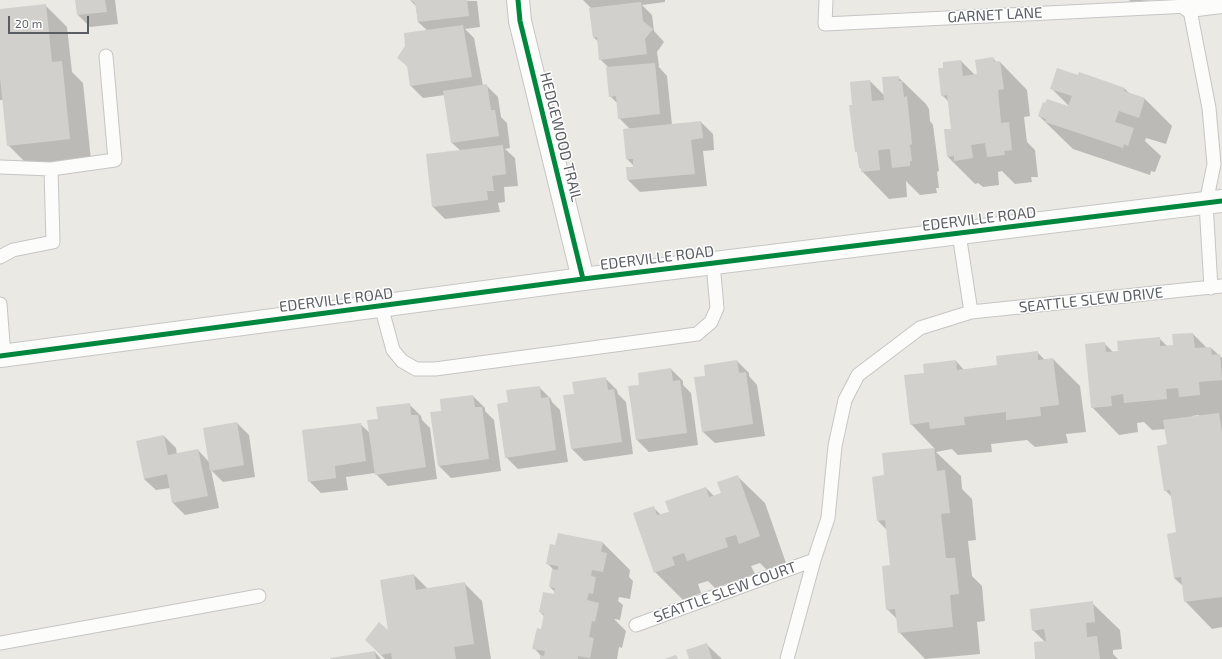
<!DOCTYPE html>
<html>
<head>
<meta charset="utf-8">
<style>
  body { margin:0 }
  #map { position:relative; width:1222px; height:659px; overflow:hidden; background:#eae9e4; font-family:"Exo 2",sans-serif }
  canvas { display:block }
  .scale { position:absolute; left:8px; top:16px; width:81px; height:18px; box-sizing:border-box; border:2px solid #5a5d62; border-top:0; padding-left:5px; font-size:12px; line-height:14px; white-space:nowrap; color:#5a5d62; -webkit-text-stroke:3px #fff; paint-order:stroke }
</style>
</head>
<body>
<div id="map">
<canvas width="1222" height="659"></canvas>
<div class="scale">20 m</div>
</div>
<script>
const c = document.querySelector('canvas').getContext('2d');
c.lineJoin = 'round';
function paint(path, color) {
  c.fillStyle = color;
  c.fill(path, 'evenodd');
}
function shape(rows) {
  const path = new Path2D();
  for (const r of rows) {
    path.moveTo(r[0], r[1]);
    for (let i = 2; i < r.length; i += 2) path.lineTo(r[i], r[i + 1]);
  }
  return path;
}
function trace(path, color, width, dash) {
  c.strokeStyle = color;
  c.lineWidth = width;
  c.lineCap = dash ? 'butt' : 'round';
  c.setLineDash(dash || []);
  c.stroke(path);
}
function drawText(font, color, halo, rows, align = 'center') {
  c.font = font + ' "Exo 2",sans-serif';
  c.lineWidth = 3;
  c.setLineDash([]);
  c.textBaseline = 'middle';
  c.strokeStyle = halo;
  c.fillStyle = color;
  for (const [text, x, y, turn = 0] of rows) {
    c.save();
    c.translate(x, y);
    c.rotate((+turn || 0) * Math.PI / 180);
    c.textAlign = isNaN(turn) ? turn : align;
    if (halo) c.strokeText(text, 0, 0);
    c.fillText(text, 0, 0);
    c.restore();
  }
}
const shadow = shape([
  [76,0,115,0,118,24,90,27,78,15],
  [410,0,477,1,480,27,465,29,474,38,483,86,486,85,498,97,501,117,507,123,510,148,505,149,515,158,518,186,504,187,505,202,498,203,500,212,445,219,433,207,461,151,452,143,445,95,423,98,411,86,409,68,399,58,428,31,418,22,416,6],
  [583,0,665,0,665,2,642,5,652,15,654,31,664,42,657,52,659,66,658,66,667,76,672,125,701,122,713,134,714,150,703,151,707,186,640,192,628,180,635,167,627,159,630,129,619,118,618,104,610,96,609,68,600,59,599,42,593,37,592,9],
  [1129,0,1152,0,1131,2],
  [45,5,67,27,72,72,83,83,91,160,30,167,8,145,4,100,0,100,0,10],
  [993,58,997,63,1000,62,1027,90,1030,116,1024,117,1027,142,1035,150,1038,177,1031,177,1032,182,1015,184,1002,171,998,172,999,185,983,187,978,183,975,184,948,157,952,130,949,102,942,95,944,69,961,61,975,75,978,75],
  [1079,73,1125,89,1130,94,1145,99,1172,126,1166,144,1146,138,1145,141,1161,156,1155,172,1151,171,1150,175,1073,149,1039,116,1071,108,1051,88,1078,76],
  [898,77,926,104,929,109,930,121,933,125,939,171,937,172,939,188,936,188,937,193,920,195,906,181,907,197,889,199,862,171,860,167,858,154,856,151,853,106,870,81,885,96],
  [1193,334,1207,348,1211,348,1222,358,1222,627,1212,629,1185,601,1183,586,1174,578,1177,533,1173,498,1165,490,1168,445,1166,429,1152,430,1144,422,1137,423,1138,432,1119,435,1092,407,1104,343,1113,352,1120,352,1159,338,1168,347,1174,346],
  [1199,415,1199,417,1193,418,1192,416],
  [1037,352,1045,360,1053,359,1080,386,1086,432,1066,434,1068,443,1035,447,1027,440,991,444,992,452,958,455,952,449,936,452,961,476,962,489,972,499,976,540,968,541,972,576,982,586,985,621,977,622,980,654,925,659,899,632,897,619,887,609,891,566,887,530,878,521,885,476,883,454,935,449,911,424,925,374,956,361,964,370,998,366],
  [737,361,749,373,749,376,757,385,765,436,715,443,703,432,706,377],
  [671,369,683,381,683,385,691,393,698,445,649,452,637,440,640,385],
  [605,378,617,390,618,394,626,402,633,454,584,461,572,449,564,396,575,395],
  [539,387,551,399,552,402,560,410,568,462,518,469,506,457,509,403],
  [473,396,485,408,485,411,494,420,501,471,451,478,439,466,432,413,442,412],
  [409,404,421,416,422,420,430,428,437,479,388,486,375,473,346,477,348,490,321,493,309,481,360,424,370,433,379,420],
  [237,423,249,435,255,477,223,482,211,470,219,508,185,515,173,503,170,488,156,490,144,479,164,436,176,448,177,455,198,450,210,463],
  [737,476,765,503,786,563,767,570,760,563,751,566,755,574,715,588,708,581,698,584,701,593,683,600,655,572,653,507,661,515,670,512,706,488,714,496,722,493],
  [603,543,630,570,629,577,633,581,630,599,619,597,618,601,623,605,620,620,614,619,626,631,622,648,619,647,617,659,541,659,541,656,534,648,542,630,545,617,540,612,554,595,555,592,550,587,553,569,547,563],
  [414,575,428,589,465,584,482,601,491,659,385,659,366,640,390,632],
  [1092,603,1120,630,1122,649,1113,650,1113,654,1118,659,1036,659,1045,642,1033,630],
  [706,644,722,659,690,659],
  [375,652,381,659,331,659]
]);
const building = shape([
  [75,0,105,0,107,12,77,15],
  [410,0,467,0,469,16,418,22,415,3],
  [641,2,643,21,653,29,645,39,647,54,599,60,597,37,593,38,589,8],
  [46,4,52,62,62,61,70,139,7,146,0,77,0,9],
  [463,25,472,77,410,86,407,66,397,58,405,46,404,33],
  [993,57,994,62,1000,61,1004,89,998,90,1001,123,1009,122,1012,150,1004,151,1005,155,987,157,985,143,971,145,973,158,954,161,954,156,947,157,944,129,951,129,947,95,941,96,938,68,943,68,943,62,961,60,963,76,977,74,975,60],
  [655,63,660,114,618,119,616,96,609,97,606,67],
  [1057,68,1078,75,1079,72,1125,88,1124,91,1145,98,1139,118,1119,111,1115,122,1134,128,1128,146,1124,144,1123,148,1045,122,1046,119,1038,116,1043,102,1045,103,1047,99,1068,106,1072,96,1050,89],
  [899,76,899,81,902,81,904,97,907,96,912,144,910,145,912,161,910,161,910,166,892,168,890,149,878,150,880,170,861,172,861,167,859,168,857,152,855,152,849,105,852,105,850,82,870,80,872,101,884,100,882,77],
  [487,84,491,110,495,110,499,136,451,143,443,91],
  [701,121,703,138,691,140,695,174,627,180,626,167,633,167,633,159,626,159,623,129],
  [503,145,506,174,492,176,494,191,487,191,488,200,432,207,426,154],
  [1193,333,1195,348,1211,347,1212,355,1220,354,1222,380,1199,382,1200,395,1179,397,1178,388,1166,389,1167,399,1124,403,1123,394,1111,396,1112,406,1091,408,1085,344,1105,342,1106,352,1118,351,1117,341,1160,337,1160,346,1173,345,1172,334],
  [1038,351,1038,360,1053,358,1059,405,1040,407,1041,416,1006,420,1006,412,964,417,965,425,930,429,929,422,910,425,904,375,924,373,923,364,956,360,957,370,997,365,996,356],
  [737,360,739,373,746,372,753,424,702,432,694,377,705,376,704,365],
  [671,368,673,381,680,380,687,433,636,440,628,386,639,385,638,373],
  [606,377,608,390,614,389,622,442,571,449,563,395,574,394,572,382],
  [540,386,541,398,549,397,556,450,505,458,497,404,508,402,506,390],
  [473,395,475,407,482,407,489,459,438,466,430,412,441,411,440,399],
  [410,403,411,415,418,415,426,467,375,475,367,420,378,419,376,407],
  [1219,413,1222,433,1222,597,1184,602,1181,577,1174,578,1167,534,1176,532,1170,490,1164,491,1157,446,1167,444,1163,420],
  [237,422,244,465,210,471,203,428],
  [361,423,366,461,335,466,336,478,308,482,302,430],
  [164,435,168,455,198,449,208,496,172,503,167,474,144,479,136,441],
  [934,448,937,471,945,470,950,513,941,514,946,558,955,558,959,594,950,595,953,627,898,633,895,609,886,610,882,566,890,565,885,520,877,521,872,477,884,475,882,453],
  [738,475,760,536,739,544,736,535,725,538,728,547,687,561,684,553,672,557,675,565,654,573,633,513,654,506,657,515,669,512,665,501,706,487,709,497,721,493,717,482],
  [558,533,603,542,601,552,607,553,603,572,592,570,591,576,596,577,593,594,589,593,587,600,599,603,595,622,592,621,589,637,594,638,590,658,578,656,578,659,540,659,540,655,544,656,545,651,532,649,537,628,541,629,544,614,539,612,543,592,554,594,555,588,549,587,552,569,558,570,558,566,546,564,550,544,555,545],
  [414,574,416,590,465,582,474,644,454,647,456,659,392,659,391,653,381,655,365,640,379,622,388,630,380,580],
  [1093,601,1095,622,1086,623,1087,637,1097,636,1100,659,1035,659,1034,642,1046,641,1044,629,1032,631,1030,609],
  [707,643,712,659,689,659,686,650],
  [375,651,376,659,330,659,330,658],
  [676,655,678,659,664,659]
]);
const lane = shape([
  [826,0,825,24,1189,6],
  [1188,0,1209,108,1214,164,1206,203,1211,288],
  [0,167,51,169,53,242,13,250,0,257],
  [51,169,115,160,106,56],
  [959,234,971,312],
  [0,304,4,356],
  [381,306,393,350,402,361,416,369,435,369,697,334,711,322,717,308,713,263],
  [636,625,814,560],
  [0,643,259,596],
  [787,659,814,560,828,518,835,446,845,400,858,375,920,328,971,312,1222,286]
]);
const street = shape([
  [518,0,520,21,583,279],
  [1189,6,1222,2]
]);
const secondary = shape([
  [0,356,583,279,1222,201]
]);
const cycleway = shape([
  [518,0,520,21,583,279],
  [0,356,583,279,1222,201]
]);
const streetNames = [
  ["GARNET LANE",995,15,-3],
  ["HEDGEWOOD TRAIL",561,137,76],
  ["EDERVILLE ROAD",979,219,-7],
  ["EDERVILLE ROAD",657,258,-7],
  ["EDERVILLE ROAD",336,300,-7],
  ["SEATTLE SLEW DRIVE",1091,300,-6],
  ["SEATTLE SLEW COURT",725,592,-20]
];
paint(shadow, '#0003');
paint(building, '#d1d0cd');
trace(lane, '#c6c5c5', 15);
trace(street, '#c6c5c5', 24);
trace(secondary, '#c7c7c6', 24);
trace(lane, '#fcfcfb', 13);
trace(street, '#fcfcfb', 22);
trace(secondary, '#fcfcfb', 22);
trace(cycleway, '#00873e', 5);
drawText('15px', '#5a5d62', '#fff', streetNames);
</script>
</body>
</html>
